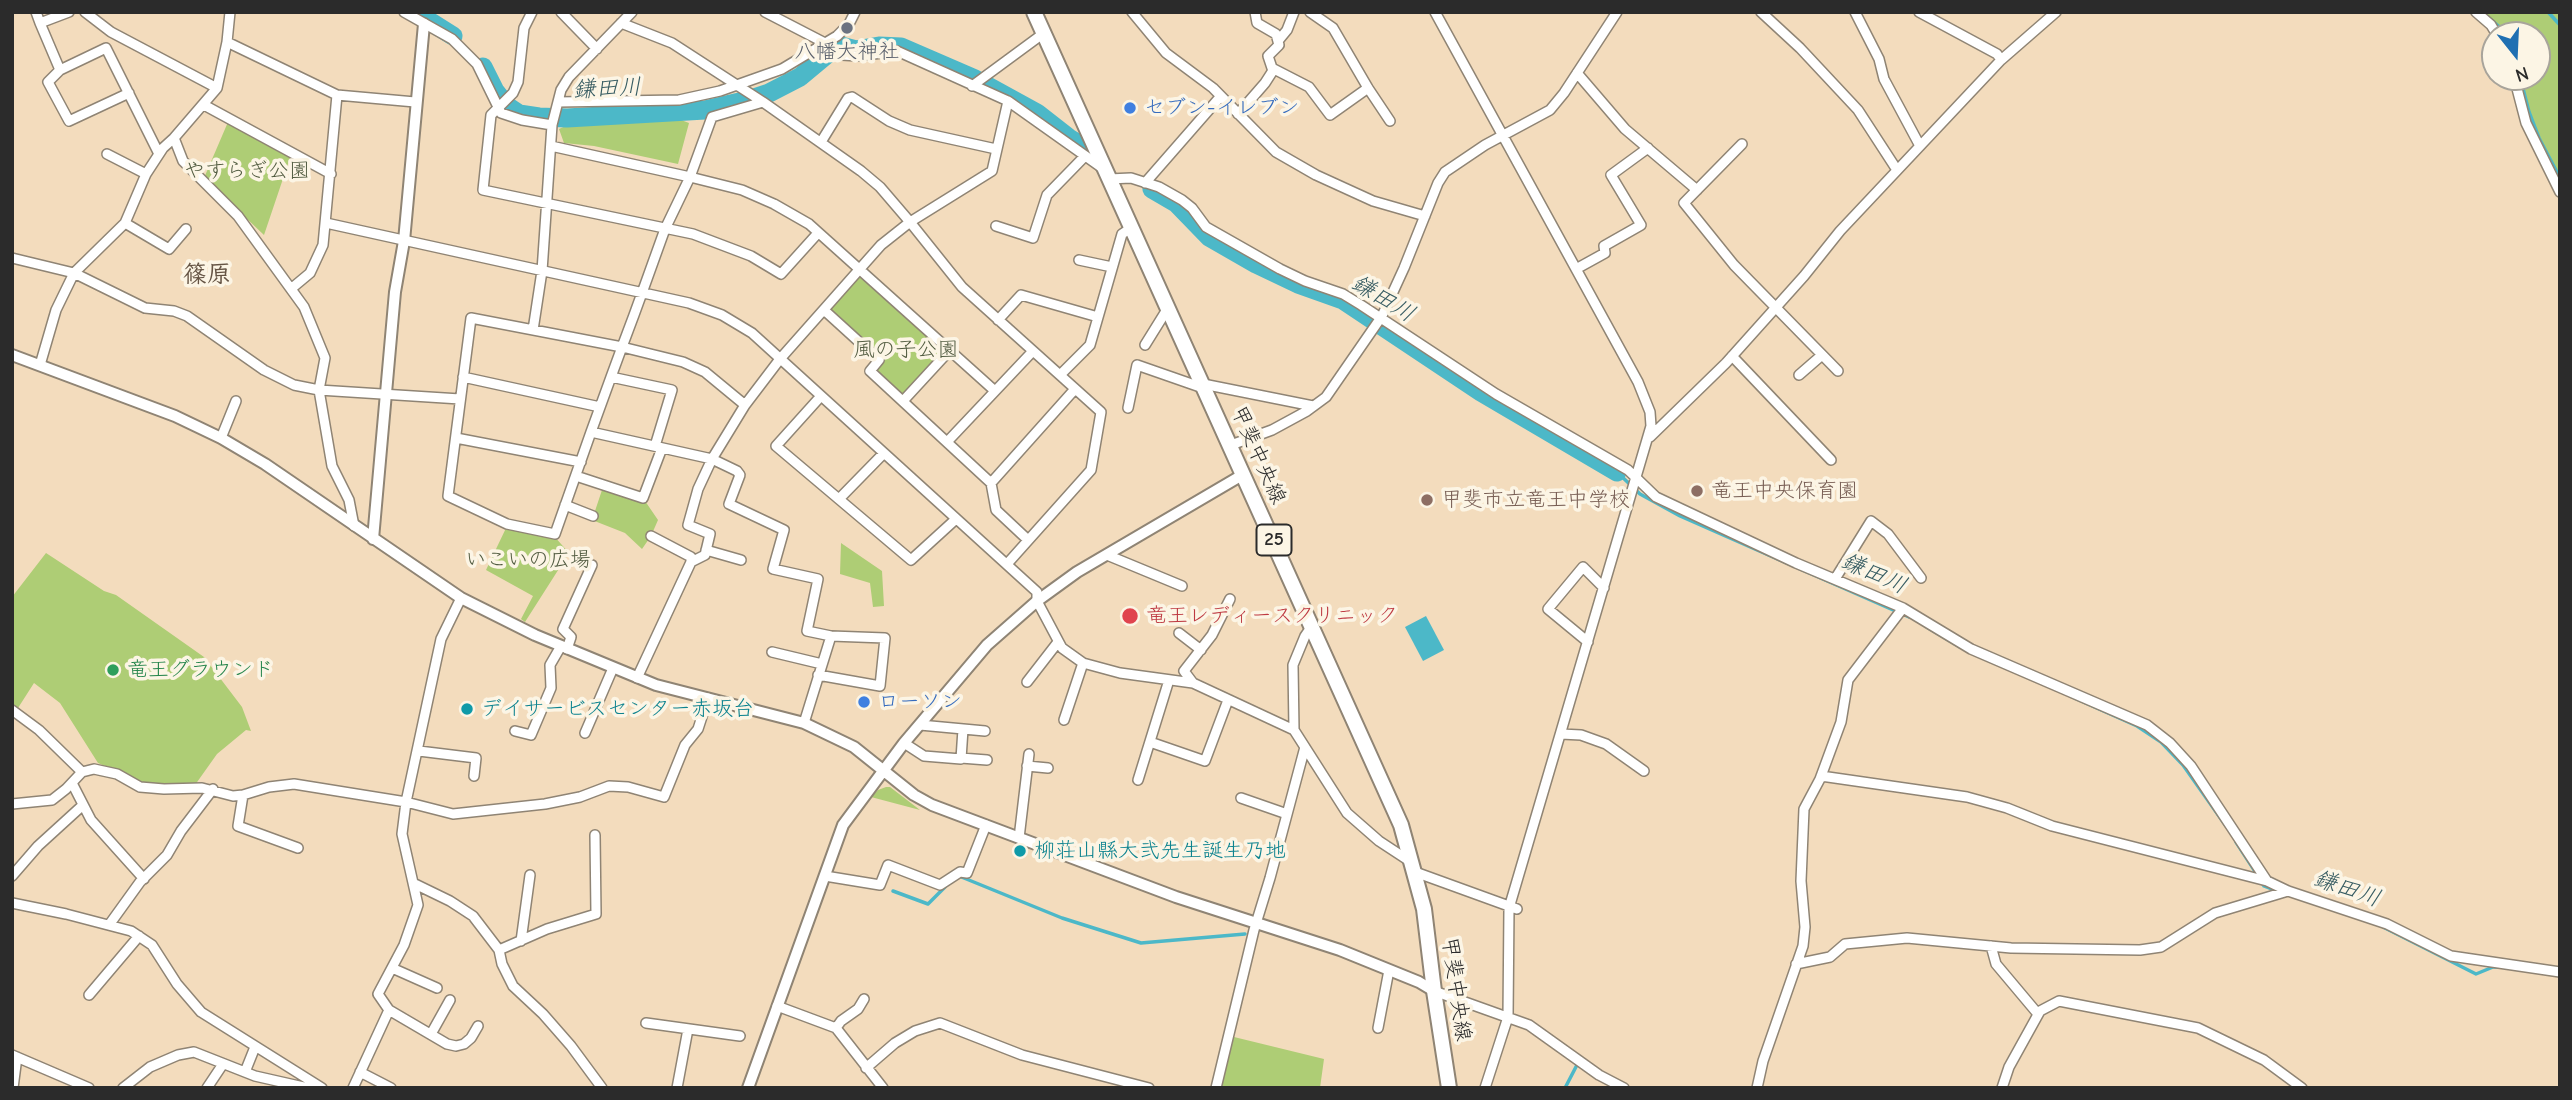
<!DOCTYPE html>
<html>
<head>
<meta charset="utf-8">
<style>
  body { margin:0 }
  #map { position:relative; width:2572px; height:1100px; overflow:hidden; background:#f3dcbd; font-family:"Comic Neue",sans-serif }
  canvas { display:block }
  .frame { position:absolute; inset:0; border:14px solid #2b2b2b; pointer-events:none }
  .north { position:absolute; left:2481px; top:21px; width:70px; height:70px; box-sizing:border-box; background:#fcf5e5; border:2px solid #a8a49b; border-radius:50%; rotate:162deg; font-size:19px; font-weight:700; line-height:28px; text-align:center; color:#2b2b2b }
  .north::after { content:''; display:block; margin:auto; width:24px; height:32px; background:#1f6fb2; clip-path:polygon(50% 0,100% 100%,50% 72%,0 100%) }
</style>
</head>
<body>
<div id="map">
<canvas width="2572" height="1100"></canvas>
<div class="frame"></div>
<div class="north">N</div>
</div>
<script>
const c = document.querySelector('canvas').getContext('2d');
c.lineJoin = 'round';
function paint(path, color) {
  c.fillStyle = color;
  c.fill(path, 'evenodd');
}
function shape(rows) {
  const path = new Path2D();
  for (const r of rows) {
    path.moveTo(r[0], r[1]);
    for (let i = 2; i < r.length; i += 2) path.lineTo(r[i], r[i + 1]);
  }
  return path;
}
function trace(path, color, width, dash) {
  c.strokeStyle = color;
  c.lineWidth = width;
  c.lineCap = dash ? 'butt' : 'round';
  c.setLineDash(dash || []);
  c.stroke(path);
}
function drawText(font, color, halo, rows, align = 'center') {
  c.font = font + ' "Comic Neue","Klee One",sans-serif';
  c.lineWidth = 7;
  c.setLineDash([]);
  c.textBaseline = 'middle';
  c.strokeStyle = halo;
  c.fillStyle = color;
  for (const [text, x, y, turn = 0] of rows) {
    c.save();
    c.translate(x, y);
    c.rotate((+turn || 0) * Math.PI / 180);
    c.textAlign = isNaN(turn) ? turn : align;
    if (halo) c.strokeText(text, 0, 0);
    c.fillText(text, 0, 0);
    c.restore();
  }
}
const green = shape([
  [2482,12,2560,12,2560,178,2539,138,2529,112,2520,77,2537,77,2537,35,2505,35,2503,30],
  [681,120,689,123,678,164,594,146,564,143,559,129,572,123],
  [228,122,291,155,264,235,204,178],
  [860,272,945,348,905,398,876,371,881,361,827,310],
  [603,487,643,498,658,520,651,536,642,549,625,533,592,520],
  [507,526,554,536,569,553,525,622,521,619,533,596,486,570],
  [841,543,882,571,884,606,873,607,870,583,840,574],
  [46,553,104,591,116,595,204,657,242,707,251,731,246,730,217,754,195,785,150,785,98,763,60,703,34,683,18,708,12,705,12,597],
  [886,787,890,787,920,810,871,797,878,790],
  [1234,1037,1324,1059,1320,1088,1221,1088]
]);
const water = shape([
  [1426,616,1444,650,1423,661,1405,627]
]);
const stream = shape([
  [2482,12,2503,30,2505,35],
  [2548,12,2560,25],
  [2520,77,2529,112,2539,138,2560,178],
  [1617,472,1640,494,1680,516,1909,617],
  [1925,626,1960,647],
  [2070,696,2137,726,2161,742,2183,765,2226,826],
  [2236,842,2258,876],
  [959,876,1062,918,1141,943,1245,934],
  [2262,883,2264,886,2279,892],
  [893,891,928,904,945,887],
  [2383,927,2476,974,2493,967,2499,967],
  [1565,1088,1578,1063]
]);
const river = shape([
  [415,12,453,36],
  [841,46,856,50,879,46,901,47,975,79,1037,113,1069,138,1090,151],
  [483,67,495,91,507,106,519,114,539,117,567,118,705,110,748,100,769,93,800,77,830,52],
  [1152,189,1176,203,1209,237,1256,264,1298,284,1343,300,1481,392,1617,472]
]);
const minor = shape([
  [36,12,40,23,69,12],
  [85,12,111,32,217,88],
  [230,12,227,42,217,88,174,138,183,161,238,216,304,307,325,358,319,390,332,466,349,500,354,526],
  [404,12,452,39,477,64,501,113,522,120,552,125],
  [532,12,524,28,518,82,513,93,491,115,483,190,693,234,751,256,781,274,818,233],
  [561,12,597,49],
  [765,12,825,43,842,55,858,56,897,51,1008,101,1101,167],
  [1132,12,1166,53,1213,88,1276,152,1316,175,1373,201,1425,216],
  [1255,12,1257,23,1276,34,1279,45,1268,56,1272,68,1309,87,1330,115,1368,88],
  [1310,12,1333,28,1368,88,1390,121],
  [1435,12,1638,382,1650,412,1651,426,1509,908,1508,1017,1485,1088],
  [1761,12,1800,48,1858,110,1897,170],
  [1855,12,1879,59,1884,79,1920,146],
  [1919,12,1997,54,2001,60],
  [2476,12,2491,25,2497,35],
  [40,23,60,70,106,48,159,154],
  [621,23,672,43,763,102,861,171,880,187,910,222,962,287,1101,412,1091,470,1007,564],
  [1278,41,1287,30,1294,12],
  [227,42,337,95,415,102],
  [60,70,48,82,69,121,129,93],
  [1577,73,1625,129,1697,190],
  [2514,77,2526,123,2560,192],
  [972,86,1044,33],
  [558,102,679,100,720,91,782,69,837,36,849,24,855,12],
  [204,105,331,174],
  [1238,114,1265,83,1274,69],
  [821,142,848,98,852,97,889,121,910,130,996,149],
  [1742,144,1684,203,1734,265,1838,371],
  [551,146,690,177,742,190,774,204,809,224,995,391],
  [107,154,146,174],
  [1109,179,1131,178,1159,187,1182,200,1192,208,1206,227,1280,269,1305,281,1343,294,1361,305,1496,394,1628,470,1656,497,1796,563,1903,608,1971,649,2147,725,2170,743,2191,766,2267,881,2288,891,2387,924,2451,956,2560,972],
  [1145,183,1221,96],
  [125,223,169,249,186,229],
  [326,223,689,303,722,315,752,333,1037,592,1037,601,1062,648,1083,663,1120,673,1193,683,1294,730,1347,813,1379,841,1411,862],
  [996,226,1033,238,1047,195,1085,156],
  [12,258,74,273,145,308,174,311,187,316,264,370,294,385,319,390,460,399],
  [1079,260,1112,267],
  [1576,269,1605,253,1604,246,1641,225,1611,175,1648,148],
  [292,288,310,273,323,245,337,95],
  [824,310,879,360,870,371,991,483,996,510,1028,540],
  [998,320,1021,295,1098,317],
  [533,330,542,271,552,125,561,90,569,77,632,12],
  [1145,345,1168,308],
  [1732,356,1831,460],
  [40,365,56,310,74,273,125,223,146,174,163,148,174,138],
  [1060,375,1090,345,1122,234,1131,228],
  [1799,375,1822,355],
  [463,377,600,407],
  [611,377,672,390,655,446],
  [1203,384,1313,406],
  [821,396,776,446,911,560,956,519],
  [903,401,950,350],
  [745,405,705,372,683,362,622,347,471,318,448,496,507,524,555,534,591,432,611,377,622,347,634,315,642,293,665,229,690,177,712,117,763,102],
  [1128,408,1137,365,1203,388],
  [591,432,712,459,737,471,740,475,729,504,784,530,773,569,818,579,807,631,831,636,885,638,880,686,818,675],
  [1650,437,1726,363,1804,276,1840,231,2001,60,2056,12],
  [221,438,236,401],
  [456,438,581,462],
  [947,442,1033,351],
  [1231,445,1272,430,1307,411,1326,397,1382,316,1404,268,1438,183,1445,172,1485,145,1550,110,1564,93,1617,12],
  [576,476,643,498,662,448],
  [991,483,1075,389],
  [839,499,884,453],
  [565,505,593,516],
  [651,536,691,557,691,562],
  [706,550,741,560],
  [1107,555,1182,586],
  [1835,579,1871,521,1888,534,1921,578],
  [1179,633,1201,650],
  [1588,642,1548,609,1583,567,1604,588],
  [567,649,571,637,563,629,592,565],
  [772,652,822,664],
  [637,678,691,562,705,555,710,534,688,525,698,489,712,459,745,405,780,359,881,245,910,222,992,171,1008,101],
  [1027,682,1058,642],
  [1193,683,1184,671,1212,635,1230,599],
  [12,710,39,730,82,772,94,769,117,774,140,787,164,789,202,788,233,796,243,795,269,787,294,784,406,802,453,814,545,804,580,797,609,786,628,787,664,797,685,745,698,729,708,698],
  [1064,720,1083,663],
  [804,723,831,636],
  [920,725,985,731],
  [1294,730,1293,665,1305,636,1312,626],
  [515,731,531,735,551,688,550,665,561,646],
  [585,733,613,668],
  [1561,734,1581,735,1606,744,1644,771],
  [1150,742,1205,761,1228,700],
  [904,743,924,756,961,759,963,729],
  [419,751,476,758,474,776],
  [961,758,987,760],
  [1027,766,1048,768],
  [1821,776,1967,797,2007,808,2052,826,2267,881],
  [1138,780,1169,680],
  [72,783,91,820,144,879],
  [243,795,238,826,298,848],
  [1241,798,1287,814],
  [12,804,52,800,66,789,82,772],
  [1019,838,1029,754],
  [1415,872,1517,909],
  [12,876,38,846,83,805],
  [825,876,880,885,888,865,940,885,960,872,967,873,986,825],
  [415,884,450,901,473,916,499,950,502,964,513,986,543,1014,571,1046,602,1088],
  [12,903,66,914,131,931,152,945,177,984,201,1012,322,1088],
  [109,925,140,882,167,855,181,831,213,789],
  [521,941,530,875],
  [1991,946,1996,964,2038,1014],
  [499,950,547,929,596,914,595,835],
  [1796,964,1830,957,1845,944,1907,938,2011,948,2140,950,2161,947,2215,913,2288,891],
  [392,968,437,988],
  [1434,991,1529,1025,1599,1075,1624,1088],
  [89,995,139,936],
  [777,1006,836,1028,883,1088],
  [389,1010,447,1044,456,1046,464,1044,471,1038,478,1026],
  [646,1023,740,1036],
  [836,1028,841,1021,858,1009,864,999],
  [1378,1028,1389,970],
  [431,1034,450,1000],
  [12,1055,89,1088],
  [866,1068,895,1043,915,1031,940,1023,1022,1055,1149,1088],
  [245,1072,255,1047],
  [360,1072,391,1088],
  [13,1088,17,1057],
  [123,1088,150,1067,178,1055,194,1052,255,1076,308,1088],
  [207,1088,223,1064],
  [353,1088,389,1010,378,994,404,945,418,905,402,834,406,802,441,639,461,598],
  [677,1088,688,1029],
  [1216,1088,1254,930,1270,878,1305,747],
  [1757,1088,1763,1061,1803,946,1805,927,1801,881,1804,809,1820,779,1841,722,1848,680,1903,608],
  [2002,1088,2009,1067,2040,1011,2059,1001,2198,1028,2264,1060,2302,1088]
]);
const tertiary = shape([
  [12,355,175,416,221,438,265,464,461,598,535,635,656,685,804,723,854,747,914,795,932,805,1176,897,1340,950,1419,982,1434,991],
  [373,539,395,292,404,241,424,24],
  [748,1088,843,825,904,743,987,645,1037,601,1077,572,1244,474]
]);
const primary = shape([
  [1034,12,1401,825,1424,909,1434,991,1449,1088]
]);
const markers = [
  [847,28,7,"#6b7280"],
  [1130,108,7,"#3f7fe0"],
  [1697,491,7,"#8d6e63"],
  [1427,500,7,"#8d6e63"],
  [1130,616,9,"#e0444e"],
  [113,670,7,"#2e9e5b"],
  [864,702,7,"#3f7fe0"],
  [467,709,7,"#0f9aa8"],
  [1020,851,7,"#0f9aa8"]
];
const shields = [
  [1274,540,35]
];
const shieldNames = [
  ["25",1274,540]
];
const worshipNames = [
  ["八幡大神社",847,52]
];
const shopNames = [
  ["セブン-イレブン",1144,108],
  ["ローソン",878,702]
];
const parkNames = [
  ["やすらぎ公園",247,171],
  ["風の子公園",906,350],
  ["いこいの広場",528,560]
];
const streetNames = [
  ["甲斐中央線",1258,455,66],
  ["甲斐中央線",1456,989,82]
];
const educationNames = [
  ["竜王中央保育園",1711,491],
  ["甲斐市立竜王中学校",1441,500]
];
const healthNames = [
  ["竜王レディースクリニック",1146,616]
];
const leisureNames = [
  ["竜王グラウンド",127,670]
];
const cultureNames = [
  ["デイサービスセンター赤坂台",481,709],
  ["柳荘山縣大弐先生誕生乃地",1034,851]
];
const waterNames = [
  ["鎌田川",607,89,-3],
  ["鎌田川",1383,299,31],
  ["鎌田川",1874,574,24],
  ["鎌田川",2347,889,19]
];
const quarterNames = [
  ["篠原",207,275]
];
paint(green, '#aecd75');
paint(water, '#4cb8c8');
trace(stream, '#4cb8c8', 3.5);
trace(river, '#4cb8c8', 19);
trace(minor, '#8f8474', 12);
trace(tertiary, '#8f8474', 14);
trace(primary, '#8f8474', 18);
trace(minor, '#fff', 9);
trace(tertiary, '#fff', 10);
trace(primary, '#fff', 14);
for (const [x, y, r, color] of markers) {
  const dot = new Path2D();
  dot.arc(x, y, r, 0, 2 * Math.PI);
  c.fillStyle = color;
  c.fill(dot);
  trace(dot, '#fcf5e5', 2.5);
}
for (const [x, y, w] of shields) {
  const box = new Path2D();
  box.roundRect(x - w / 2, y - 15.5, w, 31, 5);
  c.fillStyle = '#fcf5e5';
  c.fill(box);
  trace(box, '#2b2b2b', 2);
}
drawText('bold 19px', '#2b2b2b', null, shieldNames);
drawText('21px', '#5b616d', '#fcf5e5', worshipNames);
drawText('21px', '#366cbe', '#fcf5e5', shopNames, 'left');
drawText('21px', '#525c41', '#fcf5e5', parkNames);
drawText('21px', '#2b2b2b', '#fcf5e5', streetNames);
drawText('21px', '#785e54', '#fcf5e5', educationNames, 'left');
drawText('21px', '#be3a42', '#fcf5e5', healthNames, 'left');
drawText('21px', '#27864d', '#fcf5e5', leisureNames, 'left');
drawText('21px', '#0d838f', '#fcf5e5', cultureNames, 'left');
drawText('italic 23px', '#375c62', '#fcf5e5', waterNames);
drawText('bold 24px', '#655444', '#fcf5e5', quarterNames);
</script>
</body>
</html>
